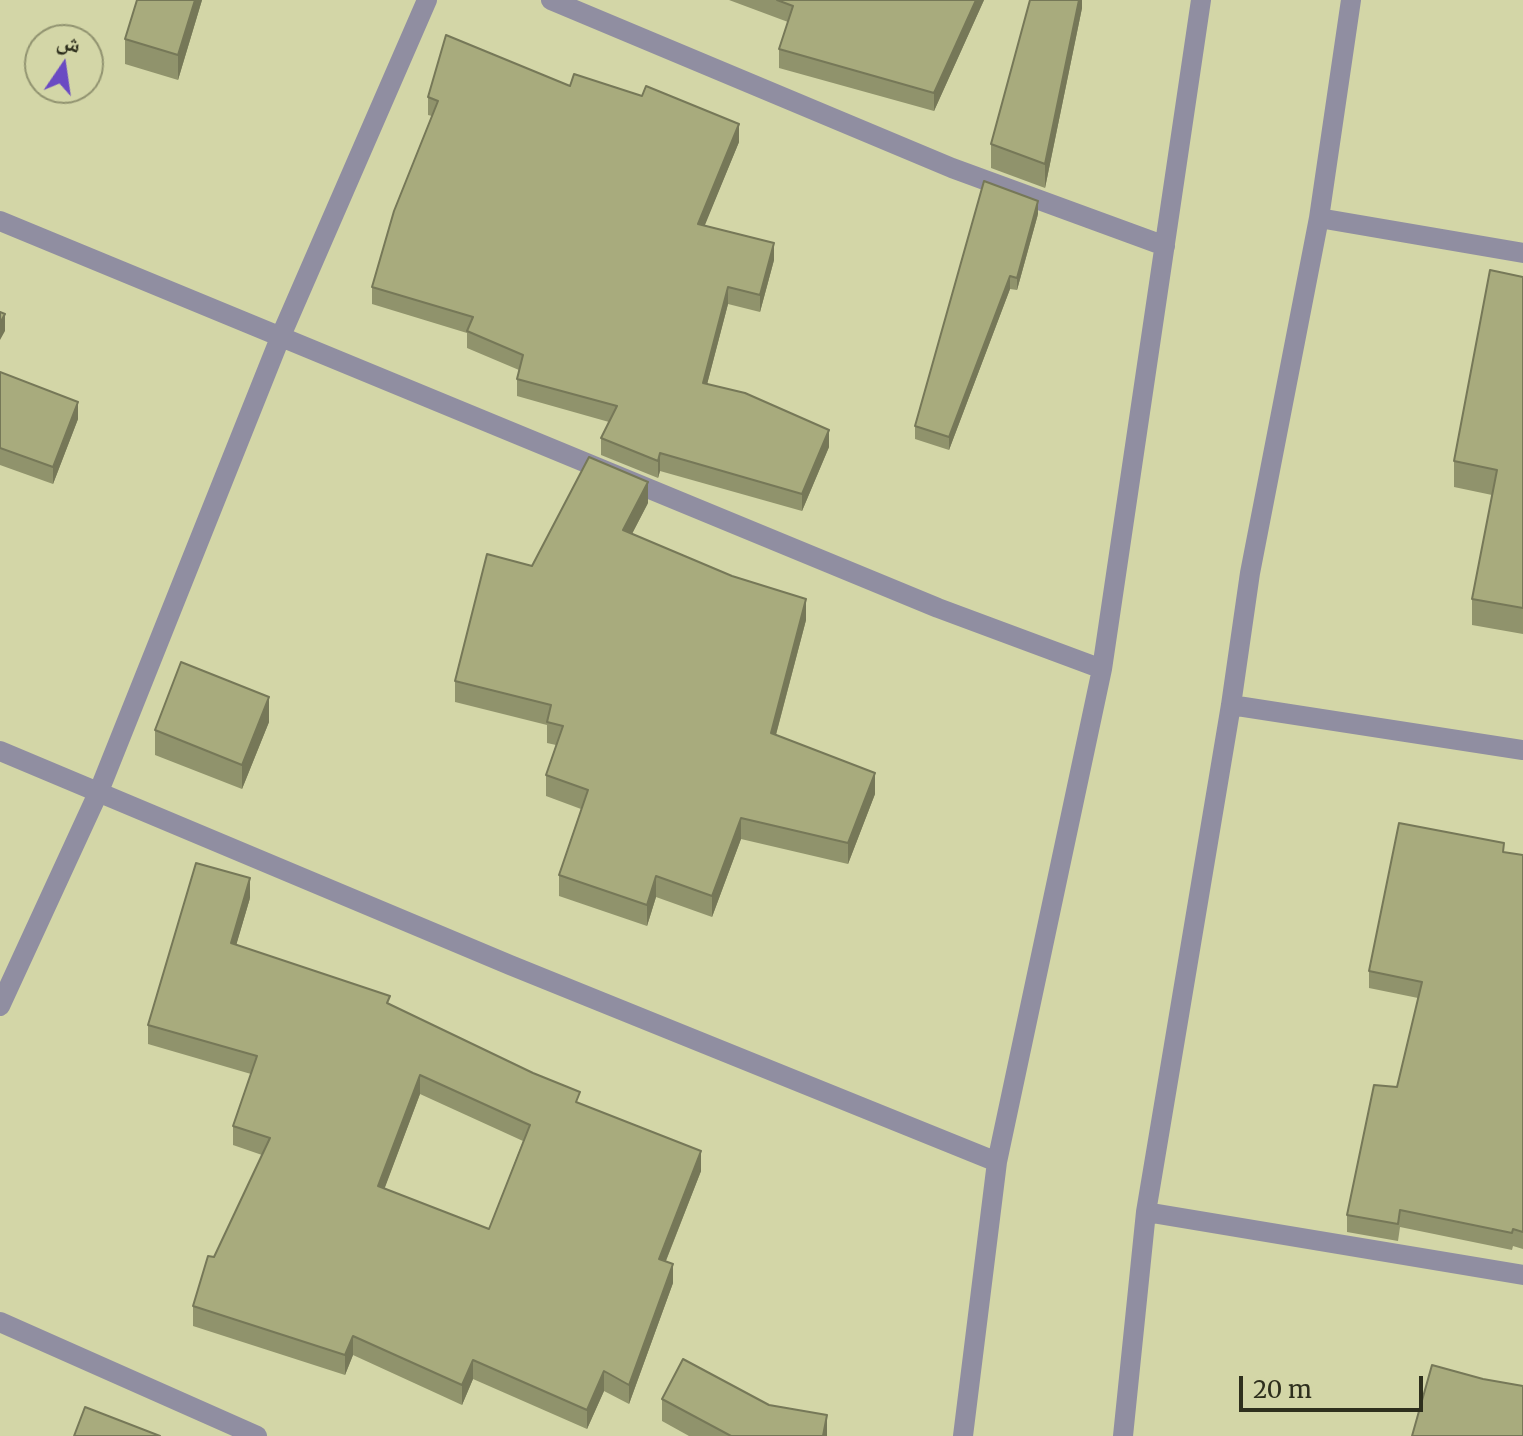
<!DOCTYPE html>
<html>
<head>
<meta charset="utf-8">
<style>
  body { margin:0 }
  #map { position:relative; width:1523px; height:1436px; overflow:hidden; background:#d3d6a7; font-family:Merriweather,"Noto Naskh Arabic",serif }
  canvas { display:block }
  .north { position:absolute; left:24px; top:24px; width:80px; height:80px; box-sizing:border-box; background:#d3d6a7; border:2px solid #919370; border-radius:50%; rotate:13deg; font-size:22px; font-weight:700; line-height:32px; text-align:center; color:#2e2f1d }
  .north::after { content:''; display:block; margin:auto; width:28px; height:36px; background:#6a4ac3; clip-path:polygon(50% 0,100% 100%,50% 72%,0 100%) }
  .scale { position:absolute; left:1239px; top:1376px; width:184px; height:36px; box-sizing:border-box; border:4px solid #2e2f1d; border-top:0; padding-left:10px; font-size:24px; line-height:28px; white-space:nowrap; color:#2e2f1d; -webkit-text-stroke:6px #d3d6a7; paint-order:stroke }
</style>
</head>
<body>
<div id="map">
<canvas width="1523" height="1436"></canvas>
<div class="north">ش</div>
<div class="scale">20 m</div>
</div>
<script>
const c = document.querySelector('canvas').getContext('2d');
c.lineJoin = 'round';
function shape(rows) {
  const path = new Path2D();
  for (const r of rows) {
    path.moveTo(r[0], r[1]);
    for (let i = 2; i < r.length; i += 2) path.lineTo(r[i], r[i + 1]);
  }
  return path;
}
function trace(path, color, width, dash) {
  c.strokeStyle = color;
  c.lineWidth = width;
  c.lineCap = dash ? 'butt' : 'round';
  c.setLineDash(dash || []);
  c.stroke(path);
}
function paint(path, color) {
  c.fillStyle = color;
  c.fill(path, 'evenodd');
}
const minor = shape([
  [551,0,952,168,1165,246],
  [1319,218,1523,253],
  [0,221,938,608,1102,669],
  [1231,705,1523,750],
  [0,751,510,965,997,1162],
  [0,1006,99,791,280,338,427,0],
  [1146,1212,1523,1275],
  [0,1322,257,1436],
  [963,1436,997,1162,1102,669,1201,0],
  [1123,1436,1146,1212,1231,705,1250,573,1319,218,1351,0]
]);
const wall = shape([
  [137,0,202,0,178,80,125,64,125,39],
  [729,0,984,0,934,111,779,68,779,49,788,22],
  [1082,0,1082,8,1045,188,991,168,991,144],
  [570,86,739,142,704,226,774,260,760,312,728,304,707,384,829,447,802,511,660,471,658,478,601,455,601,438,609,422,517,396,517,379,519,370,467,348,467,333,372,304,372,287,432,116,428,115,428,97],
  [1038,214,1017,290,1010,289,949,450,915,439,915,426],
  [1523,277,1523,634,1472,625,1472,599,1492,495,1454,487,1454,461],
  [0,372,78,419,53,484,0,465],
  [648,503,632,534,806,620,776,735,875,794,848,864,741,839,712,917,656,897,647,926,559,896,559,875,581,809,546,796,546,775,556,745,547,743,547,725,455,702,455,681,532,566],
  [269,722,242,789,155,755,155,730],
  [1504,852,1523,855,1523,1249,1513,1246,1512,1250,1400,1227,1398,1241,1347,1232,1347,1215,1397,1087,1418,998,1369,988,1369,971],
  [250,898,236,945,390,1005,580,1104,701,1171,666,1261,673,1283,629,1404,604,1391,587,1429,473,1379,462,1405,353,1355,345,1375,193,1326,193,1306,214,1257,262,1155,233,1145,233,1126,251,1074,148,1044,148,1025],
  [420,1094,523,1141,489,1229,384,1189],
  [662,1399,827,1436,689,1436,662,1421]
]);
const shadedWall = shape([
  [195,0,202,0,178,80,178,55],
  [976,0,984,0,934,111,934,93],
  [1079,0,1082,0,1082,8,1045,188,1045,164],
  [739,124,739,142,698,242,698,224],
  [1038,201,1038,214,1017,290,1017,278],
  [774,243,774,260,760,312,760,295],
  [1010,276,1010,289,949,450,949,437],
  [728,287,728,304,703,400,703,383],
  [5,314,5,331,0,340,0,323],
  [78,402,78,419,53,484,53,467],
  [829,430,829,447,802,511,802,494],
  [660,453,660,471,658,478,658,461],
  [648,482,648,503,623,551,623,530],
  [806,599,806,620,771,753,771,733],
  [269,697,269,722,242,789,242,765],
  [875,773,875,794,848,864,848,843],
  [741,818,741,839,712,917,712,896],
  [656,876,656,897,647,926,647,905],
  [250,878,250,898,231,963,231,943],
  [420,1075,420,1094,378,1206,378,1186],
  [701,1151,701,1171,659,1278,659,1259],
  [673,1264,673,1283,629,1404,629,1385],
  [353,1336,353,1355,345,1375,345,1355],
  [473,1360,473,1379,462,1405,462,1385],
  [604,1371,604,1391,587,1429,587,1410],
  [827,1415,827,1436,823,1436]
]);
const building = shape([
  [137,0,195,0,178,55,125,39,137,0],
  [777,0,976,0,934,93,779,49,793,6,777,0],
  [1030,0,1079,0,1045,164,991,144,1030,0],
  [446,35,570,86,574,74,642,96,646,86,739,124,698,224,774,243,760,295,728,287,703,383,745,393,829,430,802,494,660,453,658,461,601,438,617,406,517,379,523,355,467,331,473,317,372,287,394,211,438,101,428,97,446,35],
  [984,181,1038,201,1017,278,1010,276,949,437,915,426,984,181],
  [1490,270,1523,277,1523,608,1472,599,1497,470,1454,461,1490,270],
  [0,312,5,314,0,323,0,312],
  [0,372,78,402,53,467,0,448,0,372],
  [589,457,648,482,623,530,732,576,806,599,771,733,875,773,848,843,741,818,712,896,656,876,647,905,559,875,588,790,546,775,563,726,547,722,551,705,455,681,487,554,532,566,589,457],
  [181,662,269,697,242,765,155,730,181,662],
  [1399,823,1504,843,1503,852,1523,855,1523,1232,1513,1229,1512,1233,1400,1210,1398,1224,1347,1215,1374,1085,1397,1087,1422,982,1369,971,1399,823],
  [196,863,250,878,231,943,390,996,387,1003,533,1073,580,1092,576,1102,701,1151,659,1259,673,1264,629,1385,604,1371,587,1410,473,1360,462,1385,353,1336,345,1355,193,1306,208,1256,214,1257,270,1138,233,1126,257,1056,148,1025,196,863],
  [420,1075,530,1125,489,1229,378,1186,420,1075],
  [683,1359,769,1405,827,1415,823,1436,731,1436,662,1399,683,1359],
  [1432,1365,1483,1379,1523,1386,1523,1436,1412,1436,1432,1365],
  [85,1407,160,1436,74,1436,85,1407]
]);
trace(minor, '#908ea1', 20);
paint(wall, '#90936c');
paint(shadedWall, '#767858');
paint(building, '#a8ab7d');
trace(building, '#767858', 2);
</script>
</body>
</html>
